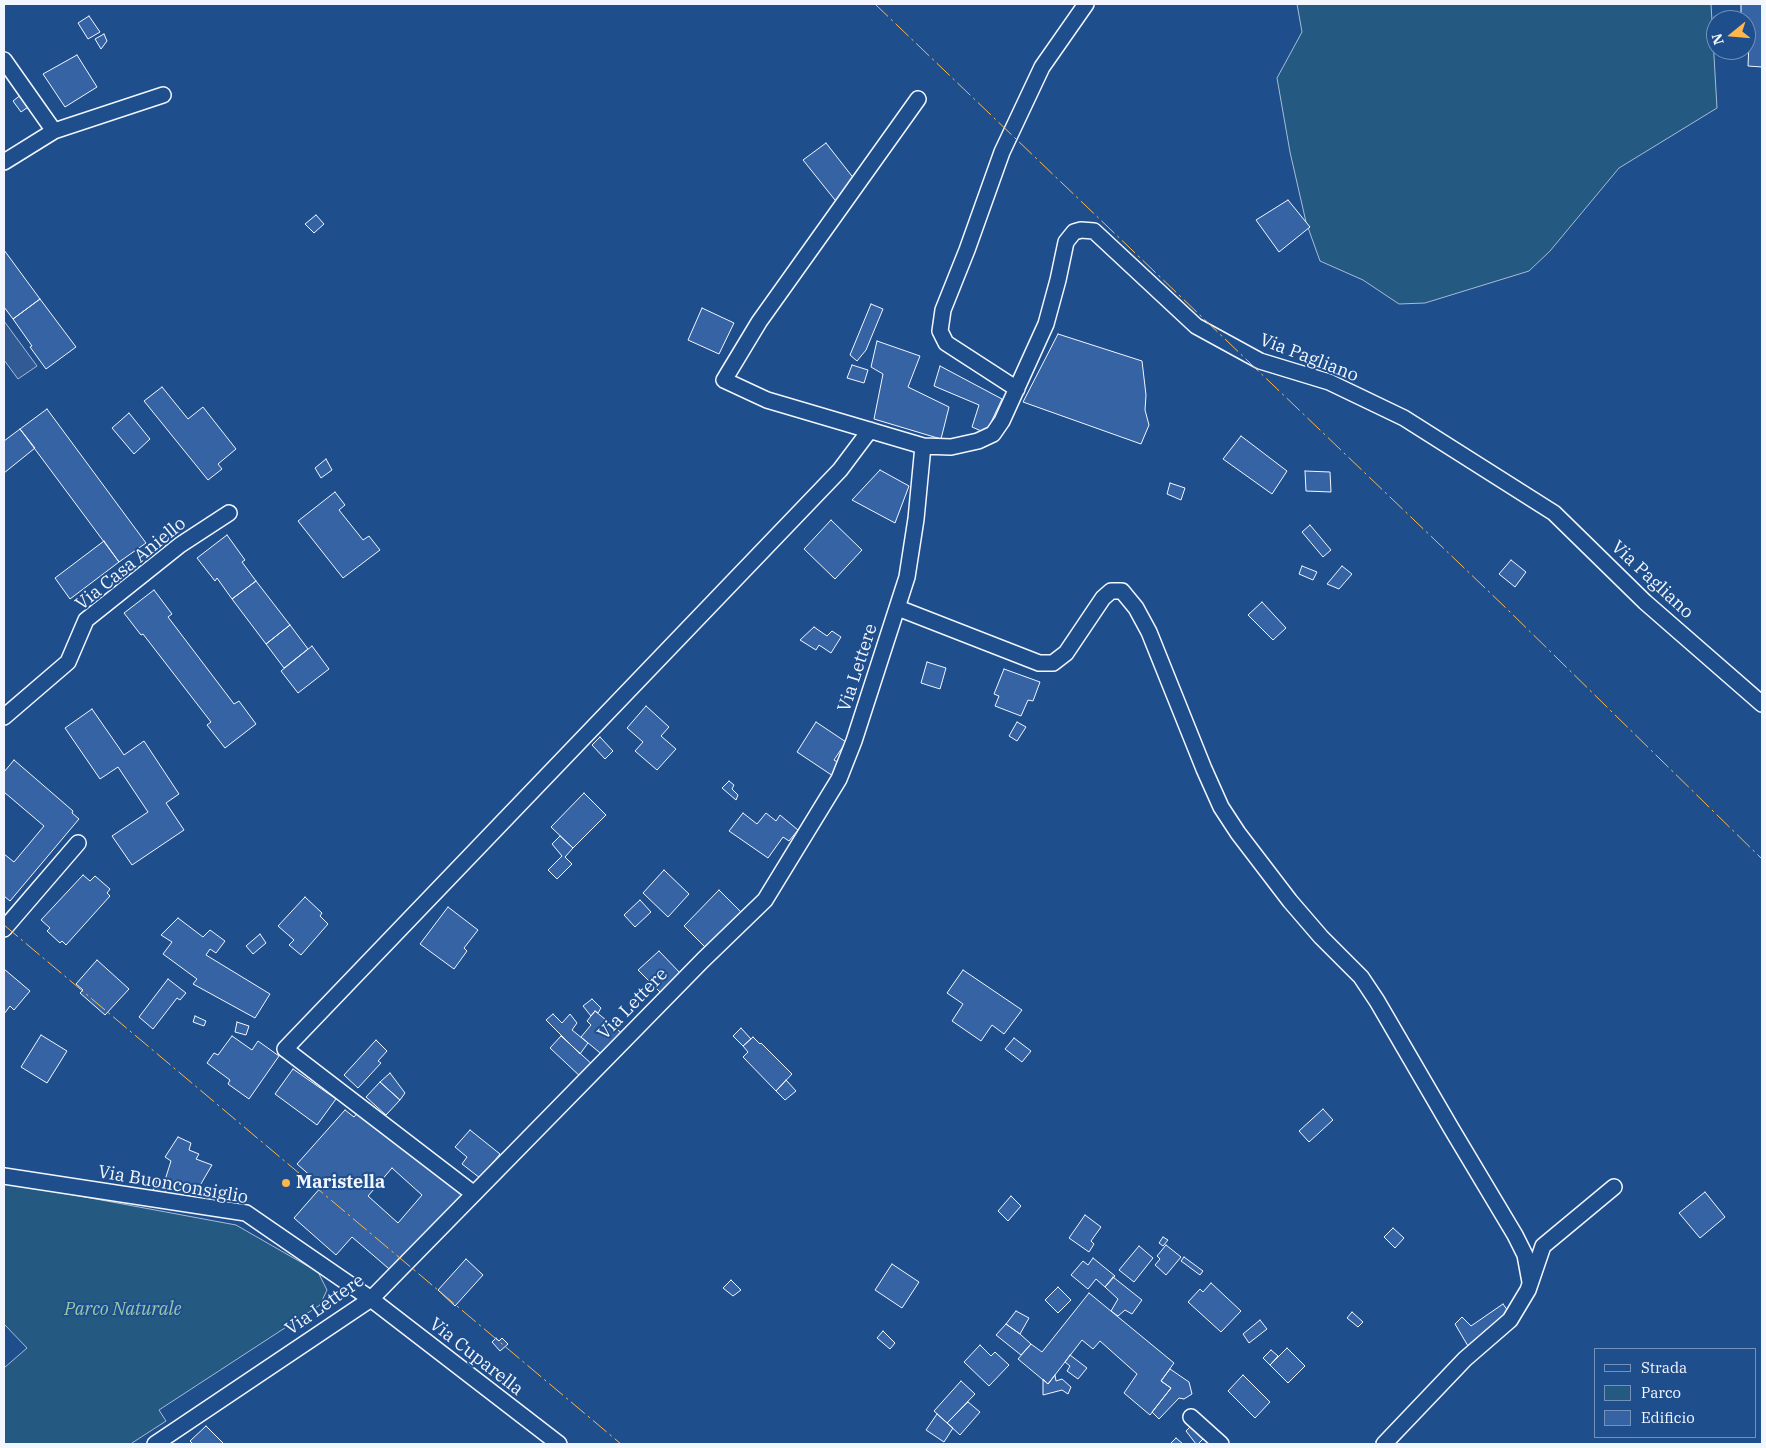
<!DOCTYPE html>
<html>
<head>
<meta charset="utf-8">
<style>
  body { margin:0 }
  #map { position:relative; width:1766px; height:1448px; overflow:hidden; background:#1f4e8c; font-family:"IBM Plex Serif",serif }
  canvas { display:block }
  .frame { position:absolute; inset:0; border:5px solid #f2f6ff; pointer-events:none }
  .legend { position:absolute; left:1594px; top:1348px; width:162px; height:90px; box-sizing:border-box; background:#1f4e8c; border:1px solid #7391ba; margin:0; padding:6px 9px; list-style:none; font-size:15px; color:#f2f6ff }
  .legend li { display:flex; align-items:center; gap:10px; height:25px }
  .legend b { width:25px; border:1px solid #7391ba }
  .north { position:absolute; left:1706px; top:10px; width:50px; height:50px; box-sizing:border-box; background:#1f4e8c; border:1px solid #7391ba; border-radius:50%; rotate:253deg; font-size:14px; font-weight:700; line-height:20px; text-align:center; color:#f2f6ff }
  .north::after { content:''; display:block; margin:auto; width:18px; height:22px; background:#ffb74d; clip-path:polygon(50% 0,100% 100%,50% 72%,0 100%) }
</style>
</head>
<body>
<div id="map">
<canvas width="1766" height="1448"></canvas>
<div class="frame"></div>
<ul class="legend">
<li><b style="height:6px;background:#1f4e8c"></b>Strada</li>
<li><b style="height:14px;background:#245a82"></b>Parco</li>
<li><b style="height:14px;background:#3563a3"></b>Edificio</li>
</ul>
<div class="north">N</div>
</div>
<script>
const c = document.querySelector('canvas').getContext('2d');
c.lineJoin = 'round';
function paint(path, color) {
  c.fillStyle = color;
  c.fill(path, 'evenodd');
}
function shape(rows) {
  const path = new Path2D();
  for (const r of rows) {
    path.moveTo(r[0], r[1]);
    for (let i = 2; i < r.length; i += 2) path.lineTo(r[i], r[i + 1]);
  }
  return path;
}
function trace(path, color, width, dash) {
  c.strokeStyle = color;
  c.lineWidth = width;
  c.lineCap = dash ? 'butt' : 'round';
  c.setLineDash(dash || []);
  c.stroke(path);
}
function drawText(font, color, halo, rows, align = 'center') {
  c.font = font + ' "IBM Plex Serif",serif';
  c.lineWidth = 4;
  c.setLineDash([]);
  c.textBaseline = 'middle';
  c.strokeStyle = halo;
  c.fillStyle = color;
  for (const [text, x, y, turn = 0] of rows) {
    c.save();
    c.translate(x, y);
    c.rotate((+turn || 0) * Math.PI / 180);
    c.textAlign = isNaN(turn) ? turn : align;
    if (halo) c.strokeText(text, 0, 0);
    c.fillText(text, 0, 0);
    c.restore();
  }
}
const green = shape([
  [1297,4,1711,4,1717,108,1619,168,1550,251,1529,271,1425,303,1399,304,1363,280,1320,261,1306,222,1290,152,1277,78,1302,32,1297,4],
  [4,1182,236,1225,318,1272,327,1290,320,1305,159,1410,166,1421,132,1443,132,1444,4,1444,4,1368,27,1348,4,1324,4,1182]
]);
const parking = shape([
  [4,321,37,366,18,379,4,360,4,321]
]);
const building = shape([
  [1741,4,1762,4,1762,67,1748,66,1750,21,1741,20,1741,4],
  [89,16,100,32,88,39,78,23,89,16],
  [104,34,107,41,101,49,95,39,104,34],
  [77,55,97,87,65,107,43,74,77,55],
  [22,94,31,105,21,112,13,101,22,94],
  [826,143,855,180,839,205,803,160,826,143],
  [1288,200,1310,227,1279,252,1256,220,1288,200],
  [316,215,324,224,314,233,305,224,316,215],
  [4,250,40,299,13,319,4,307,4,250],
  [40,299,76,347,46,369,30,347,32,346,13,319,40,299],
  [871,304,883,309,866,350,857,361,850,355,871,304],
  [702,308,734,323,719,354,688,340,702,308],
  [1058,334,1142,361,1146,395,1145,410,1149,425,1141,444,1023,402,1058,334],
  [877,341,920,356,908,387,949,407,941,439,874,419,883,374,871,367,877,341],
  [852,365,868,370,864,383,847,378,852,365],
  [940,366,1002,399,986,433,972,427,979,405,934,386,940,366],
  [162,387,188,419,203,407,236,449,218,464,222,469,208,480,144,401,162,387],
  [47,409,146,543,119,562,20,429,47,409],
  [129,413,150,439,134,454,112,428,129,413],
  [20,429,35,448,4,473,4,441,20,429],
  [1241,436,1287,471,1272,494,1223,459,1241,436],
  [326,459,332,470,321,478,315,468,326,459],
  [880,470,909,486,895,523,852,500,880,470],
  [1305,471,1330,472,1331,492,1306,491,1305,471],
  [1170,483,1185,488,1181,500,1167,494,1170,483],
  [335,492,345,505,339,510,363,540,369,536,380,550,343,578,298,521,335,492],
  [831,520,862,550,835,579,804,549,831,520],
  [1310,525,1331,550,1323,557,1302,532,1310,525],
  [227,535,245,560,242,562,256,581,232,599,217,578,215,581,197,558,227,535],
  [104,541,119,562,70,599,55,578,104,541],
  [1511,560,1526,572,1515,587,1499,574,1511,560],
  [1302,566,1317,572,1313,580,1299,574,1302,566],
  [1342,566,1352,574,1339,589,1327,584,1342,566],
  [256,581,290,625,266,644,232,599,256,581],
  [154,590,172,614,168,617,234,704,239,701,256,724,225,748,207,725,211,722,143,634,141,635,124,613,154,590],
  [1262,602,1286,628,1273,640,1248,615,1262,602],
  [290,625,308,649,284,668,266,644,290,625],
  [814,627,827,636,832,631,841,637,831,653,819,645,816,650,800,640,814,627],
  [312,646,329,669,298,693,281,671,312,646],
  [927,662,946,668,940,689,921,683,927,662],
  [1004,669,1040,682,1033,701,1028,700,1021,716,995,706,999,696,994,694,1004,669],
  [646,706,669,727,661,736,676,749,657,770,635,751,643,742,627,728,646,706],
  [92,709,124,755,144,741,179,794,166,803,184,830,132,865,112,836,148,812,118,767,100,779,65,728,92,709],
  [816,722,846,742,834,760,841,764,833,776,797,752,816,722],
  [1017,722,1026,727,1017,741,1009,736,1017,722],
  [600,737,613,751,605,759,592,745,600,737],
  [14,760,73,811,72,813,79,819,10,901,4,896,4,854,14,862,44,826,4,792,4,772,14,760],
  [729,781,734,785,732,789,738,795,736,800,722,788,729,781],
  [584,793,606,815,573,848,551,827,584,793],
  [743,813,757,824,766,813,776,821,780,815,798,830,789,841,783,837,768,858,729,831,743,813],
  [560,836,573,848,565,857,572,864,557,879,548,870,562,856,552,844,560,836],
  [664,870,689,894,668,917,643,893,664,870],
  [83,875,90,881,95,876,110,889,107,893,110,896,66,945,62,941,60,943,47,931,50,928,41,920,83,875],
  [719,890,741,912,706,948,684,926,719,890],
  [305,897,322,913,320,916,328,924,301,955,289,945,294,940,278,926,305,897],
  [640,900,651,912,635,927,624,915,640,900],
  [448,907,478,930,464,948,467,951,454,969,420,944,448,907],
  [178,918,203,937,210,930,225,941,216,953,210,949,206,955,270,994,255,1018,193,984,197,979,163,954,172,942,161,935,178,918],
  [260,934,266,943,253,954,246,946,260,934],
  [659,951,682,975,662,994,638,970,659,951],
  [97,960,129,989,105,1015,80,993,83,990,76,984,97,960],
  [4,969,30,991,14,1010,10,1006,4,1014,4,969],
  [963,970,1022,1010,1004,1034,992,1025,981,1041,952,1021,963,1004,947,993,963,970],
  [168,979,186,993,180,1000,177,998,153,1029,139,1017,168,979],
  [592,999,601,1008,598,1013,595,1011,591,1016,583,1006,592,999],
  [595,1011,624,1035,605,1057,581,1037,591,1025,587,1021,595,1011],
  [553,1014,562,1023,570,1014,577,1023,572,1030,588,1043,580,1054,546,1020,553,1014],
  [195,1016,206,1021,204,1026,193,1022,195,1016],
  [237,1022,249,1026,246,1035,235,1032,237,1022],
  [741,1028,751,1039,743,1046,733,1036,741,1028],
  [41,1035,67,1051,47,1083,21,1067,41,1035],
  [232,1036,252,1050,258,1041,279,1056,249,1099,228,1084,230,1080,207,1063,214,1053,218,1055,232,1036],
  [561,1036,594,1066,583,1079,550,1048,561,1036],
  [753,1037,760,1044,761,1043,792,1074,776,1091,743,1057,748,1052,743,1046,753,1037],
  [1014,1038,1031,1051,1022,1062,1005,1049,1014,1038],
  [376,1040,387,1051,378,1061,381,1063,358,1088,344,1075,376,1040],
  [293,1069,336,1099,317,1125,275,1094,293,1069],
  [390,1073,405,1093,400,1100,380,1082,390,1073],
  [786,1080,796,1091,785,1100,776,1091,786,1080],
  [380,1082,400,1100,386,1115,366,1097,380,1082],
  [1323,1109,1333,1120,1309,1142,1299,1131,1323,1109],
  [345,1110,354,1117,358,1112,390,1140,397,1132,466,1193,395,1274,352,1237,336,1255,294,1218,322,1186,297,1164,345,1110],
  [392,1168,422,1195,398,1223,368,1196,392,1168],
  [470,1130,500,1154,480,1178,462,1164,467,1157,455,1147,470,1130],
  [178,1137,191,1143,189,1150,199,1154,196,1159,212,1165,195,1194,168,1187,165,1193,153,1190,158,1178,165,1180,171,1161,165,1157,178,1137],
  [1705,1192,1725,1217,1700,1238,1679,1213,1705,1192],
  [1011,1196,1021,1206,1008,1221,998,1211,1011,1196],
  [1085,1215,1101,1227,1091,1241,1094,1244,1089,1252,1069,1238,1085,1215],
  [1393,1228,1404,1238,1395,1248,1384,1237,1393,1228],
  [1163,1237,1168,1240,1163,1246,1159,1243,1163,1237],
  [1166,1245,1181,1257,1166,1275,1155,1265,1160,1259,1157,1256,1166,1245],
  [1139,1246,1153,1258,1134,1282,1119,1270,1139,1246],
  [1184,1257,1203,1271,1200,1275,1181,1261,1184,1257],
  [1093,1258,1115,1276,1105,1287,1096,1279,1088,1289,1071,1275,1083,1261,1088,1265,1093,1258],
  [466,1259,483,1275,455,1306,438,1290,466,1259],
  [892,1264,919,1282,902,1308,875,1290,892,1264],
  [1113,1277,1142,1300,1132,1314,1125,1310,1118,1316,1111,1311,1118,1299,1105,1287,1113,1277],
  [731,1280,741,1290,733,1296,723,1288,731,1280],
  [1211,1283,1241,1311,1221,1332,1188,1302,1200,1289,1203,1292,1211,1283],
  [1058,1287,1071,1300,1058,1313,1045,1300,1058,1287],
  [1089,1293,1174,1363,1161,1381,1171,1388,1150,1415,1124,1393,1137,1374,1100,1341,1093,1349,1082,1340,1048,1384,1018,1359,1031,1344,1042,1352,1089,1293],
  [1503,1304,1511,1315,1468,1346,1455,1324,1462,1317,1471,1326,1503,1304],
  [1016,1311,1029,1318,1020,1334,1006,1324,1016,1311],
  [1352,1312,1363,1322,1358,1327,1347,1318,1352,1312],
  [1260,1320,1267,1329,1249,1343,1243,1334,1260,1320],
  [1006,1324,1020,1334,1031,1344,1021,1355,996,1335,1006,1324],
  [883,1331,895,1343,890,1349,877,1338,883,1331],
  [496,1338,499,1341,502,1338,508,1344,500,1351,492,1342,496,1338],
  [980,1345,991,1356,995,1352,1009,1365,989,1386,964,1362,980,1345],
  [1287,1348,1305,1366,1288,1383,1270,1365,1287,1348],
  [1271,1350,1278,1356,1270,1365,1263,1358,1271,1350],
  [1070,1355,1087,1368,1078,1379,1067,1371,1070,1366,1065,1362,1070,1355],
  [1170,1369,1189,1382,1192,1394,1184,1399,1179,1398,1159,1419,1152,1412,1171,1388,1161,1381,1170,1369],
  [1055,1375,1056,1381,1062,1379,1071,1387,1068,1394,1062,1390,1043,1395,1043,1379,1048,1384,1055,1375],
  [1243,1375,1270,1402,1255,1418,1228,1391,1243,1375],
  [961,1381,975,1394,947,1423,934,1411,961,1381],
  [968,1402,980,1412,960,1435,947,1423,968,1402],
  [937,1414,953,1428,944,1442,926,1430,937,1414],
  [206,1426,224,1444,193,1444,190,1441,206,1426],
  [1190,1427,1203,1439,1198,1444,1196,1444,1186,1431,1190,1427],
  [1176,1438,1183,1444,1170,1444,1176,1438]
]);
const minor = shape([
  [4,60,54,131],
  [918,99,759,322,724,380,767,400,923,446,951,447,978,441,993,434,1002,421,1046,324,1058,280,1066,242,1074,232,1081,230,1094,231,1196,326,1260,361,1329,382,1404,418,1554,513,1645,602,1762,704],
  [4,162,54,131,163,95],
  [1017,389,946,343,940,331,943,310,967,250,1002,152,1042,67,1086,4],
  [898,608,1039,663,1053,663,1066,653,1103,598,1111,591,1122,591,1136,608,1149,632,1204,769,1221,807,1238,833,1290,901,1321,937,1361,977,1377,1001,1451,1128,1515,1235,1525,1255,1530,1282],
  [4,717,68,662,86,620,180,545,229,513],
  [4,929,78,843],
  [4,1176,246,1213,371,1299,559,1444],
  [474,1194,285,1049,840,470,870,430],
  [1191,1417,1221,1444],
  [155,1444,371,1299,703,960,765,900,839,779,854,741,907,577,916,519,923,446],
  [1384,1444,1465,1359,1510,1320,1528,1290,1543,1246,1614,1187]
]);
const power = shape([
  [875,4,1507,609,1762,859],
  [4,925,621,1444]
]);
const markers = [
  [286,1183,5,"#ffb74d"]
];
const streetNames = [
  ["Via Pagliano",1309,358,21],
  ["Via Casa Aniello",131,564,-39],
  ["Via Pagliano",1652,580,43],
  ["Via Lettere",858,668,-72],
  ["Via Lettere",633,1004,-46],
  ["Via Buonconsiglio",173,1185,10],
  ["Via Lettere",325,1305,-35],
  ["Via Cuparella",476,1357,38]
];
const poiNames = [
  ["Maristella",296,1183]
];
const parkNames = [
  ["Parco Naturale",123,1310]
];
paint(green, '#245a82');
trace(green, '#a8bbd7', 1);
paint(parking, '#305b95');
trace(parking, '#a8bbd7', 1);
paint(building, '#3563a3');
trace(building, '#f2f6ff', 1);
trace(minor, '#f2f6ff', 18);
trace(minor, '#1f4e8c', 15);
trace(power, '#ffb74d', 1, [18, 4, 2.5, 4]);
for (const [x, y, r, color] of markers) {
  const dot = new Path2D();
  dot.arc(x, y, r, 0, 2 * Math.PI);
  c.fillStyle = color;
  c.fill(dot);
  trace(dot, '#1f4e8c', 2);
}
drawText('18px', '#f2f6ff', '#1f4e8c', streetNames);
drawText('bold 18px', '#f2f6ff', '#1f4e8c', poiNames, 'left');
drawText('italic 18px', '#97c8a6', '#1f4e8c', parkNames);
</script>
</body>
</html>
